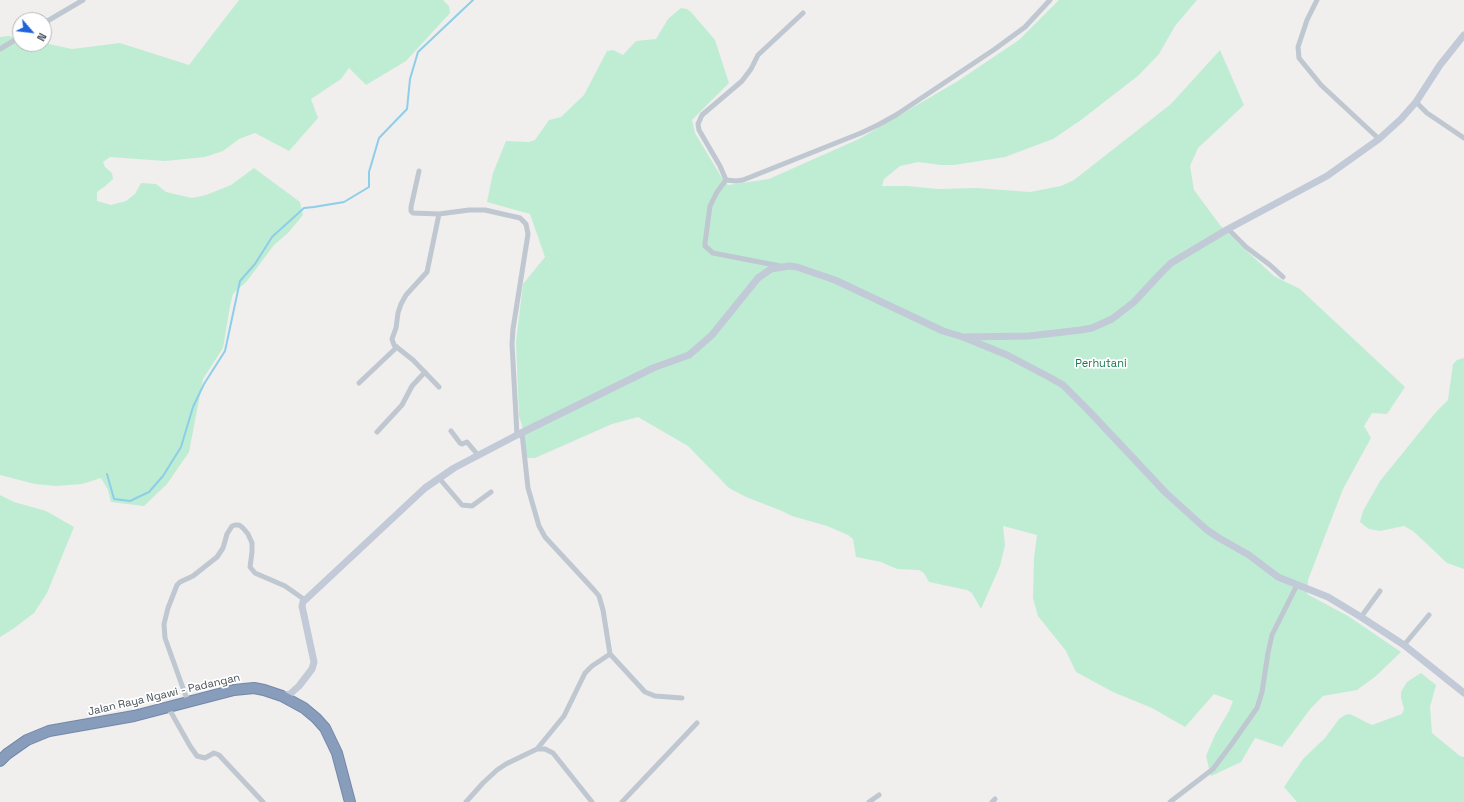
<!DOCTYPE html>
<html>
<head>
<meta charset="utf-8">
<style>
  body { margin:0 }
  #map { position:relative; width:1464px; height:802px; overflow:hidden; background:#f1eeee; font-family:"Space Grotesk",sans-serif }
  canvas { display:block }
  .north { position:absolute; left:12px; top:12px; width:40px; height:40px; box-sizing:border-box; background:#fff; border:1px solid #b5b9bd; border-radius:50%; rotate:118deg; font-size:11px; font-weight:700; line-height:16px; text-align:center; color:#47505b }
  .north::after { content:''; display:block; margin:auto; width:14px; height:18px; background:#2062d9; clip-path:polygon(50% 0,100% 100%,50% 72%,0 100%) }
</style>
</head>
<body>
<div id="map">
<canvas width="1464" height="802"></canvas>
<div class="north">N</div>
</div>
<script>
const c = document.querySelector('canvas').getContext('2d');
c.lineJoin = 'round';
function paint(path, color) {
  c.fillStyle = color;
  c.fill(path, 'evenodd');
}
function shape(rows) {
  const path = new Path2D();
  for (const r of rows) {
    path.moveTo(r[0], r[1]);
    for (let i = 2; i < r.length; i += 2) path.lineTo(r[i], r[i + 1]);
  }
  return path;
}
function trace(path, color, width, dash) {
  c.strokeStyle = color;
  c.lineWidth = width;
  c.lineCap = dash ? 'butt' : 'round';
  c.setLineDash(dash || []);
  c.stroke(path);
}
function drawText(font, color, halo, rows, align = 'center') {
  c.font = font + ' "Space Grotesk",sans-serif';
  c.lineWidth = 3.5;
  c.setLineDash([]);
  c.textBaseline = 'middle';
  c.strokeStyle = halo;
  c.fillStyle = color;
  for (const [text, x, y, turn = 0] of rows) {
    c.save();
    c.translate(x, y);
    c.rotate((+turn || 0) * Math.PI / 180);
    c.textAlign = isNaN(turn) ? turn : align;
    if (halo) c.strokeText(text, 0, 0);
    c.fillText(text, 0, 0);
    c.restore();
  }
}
const green = shape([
  [239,0,443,0,449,6,450,13,406,61,366,85,349,68,341,79,311,99,318,118,289,151,255,133,239,139,223,151,205,157,165,161,110,157,103,162,105,167,112,173,113,179,104,187,97,192,97,201,111,205,126,201,135,194,141,183,156,184,166,192,192,198,206,195,231,185,254,168,300,202,303,215,288,233,274,245,247,281,233,294,230,306,223,348,203,379,189,452,167,484,144,506,111,502,108,490,101,478,82,484,56,486,35,484,0,475,0,37,9,36,20,39,20,44,44,43,72,49,120,43,189,65],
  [1059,0,1197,0,1175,26,1159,54,1139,75,1081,120,1053,139,1005,157,954,165,941,165,918,162,900,166,884,179,882,186,907,186,938,189,977,188,1030,192,1061,186,1074,180,1171,104,1220,50,1244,105,1198,148,1190,166,1194,190,1220,225,1237,242,1274,276,1300,289,1405,387,1387,414,1372,413,1364,426,1371,438,1343,489,1308,580,1307,594,1348,616,1401,652,1376,676,1357,690,1323,696,1311,708,1282,747,1255,738,1241,762,1211,776,1206,756,1215,735,1229,711,1233,701,1214,694,1185,727,1152,708,1113,692,1076,672,1066,651,1038,616,1033,598,1034,558,1037,535,1003,526,1005,545,1000,566,981,609,972,593,967,590,929,582,924,573,919,570,897,569,881,562,856,557,853,539,848,535,827,526,792,516,782,511,746,497,729,488,688,446,638,417,612,424,535,458,527,458,522,425,519,416,516,342,523,284,545,257,530,214,487,202,493,173,506,141,529,142,535,140,549,120,561,117,584,95,607,51,613,50,623,55,636,41,656,39,668,19,681,8,687,9,691,12,715,40,729,83,692,120,695,133,722,178,728,185,769,179,859,139,958,81,1019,40],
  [1464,358,1464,569,1447,563,1413,531,1404,526,1380,531,1369,529,1360,522,1363,511,1380,481,1436,412,1448,400,1453,364,1457,360],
  [0,495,14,502,46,511,74,527,47,593,34,613,13,629,0,637],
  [1421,673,1436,685,1430,707,1432,733,1460,756,1464,757,1464,802,1297,802,1284,787,1303,759,1325,738,1339,719,1345,715,1350,714,1372,725,1402,714,1404,709,1401,698,1401,692,1407,682]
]);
const stream = shape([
  [107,474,114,499,130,501,149,492,163,476,181,447,193,407,204,384,225,351,240,281,255,264,272,237,304,208,314,207,344,202,369,187,369,172,379,138,407,109,410,79,418,52,473,0]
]);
const street = shape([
  [1317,0,1307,20,1298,47,1299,58,1321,85,1379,139],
  [44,23,83,0],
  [0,49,20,37],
  [1416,102,1427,113,1464,138],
  [419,171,411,207,411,211,413,213,439,214,469,210,485,210,520,218,526,224,528,234,513,329,512,344,517,435],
  [726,180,736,181,743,180,861,133,878,125,896,115,995,49,1025,27,1050,0],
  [439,214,427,272,406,295,401,304,398,313,396,328,392,339,394,345,413,360,439,387],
  [1228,229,1246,247,1270,265,1283,277],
  [780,266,713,253,705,246,705,243,710,206,717,192,726,180,720,166,699,130,698,124,702,115,742,81,751,69,758,55,803,13],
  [359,383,397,347],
  [451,431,460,443,462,444,467,442,478,455],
  [377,432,402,405,412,386,425,372],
  [522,433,528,488,539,526,545,537,594,590,599,596,603,610,610,654,645,692,655,696,682,698],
  [439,478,462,505,472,506,491,492],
  [1361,617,1380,591],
  [1404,645,1429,615],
  [188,702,165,638,164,624,168,608,177,585,180,582,193,576,217,557,223,548,227,534,232,526,235,525,239,525,243,528,248,534,252,543,252,552,250,567,255,573,285,586,305,600],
  [168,707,190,746,197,756,205,758,214,753,219,755,263,802],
  [537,749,564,716,585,673,592,666,610,654],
  [466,802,483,783,497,770,506,764,537,749,545,749,553,753,592,802],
  [622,802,697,723],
  [869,802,879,795],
  [992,802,995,799],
  [1170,802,1213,769,1231,745,1257,708,1262,692,1268,653,1272,635,1297,585]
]);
const secondary = shape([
  [966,337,1029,336,1081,330,1092,328,1112,319,1134,302,1160,274,1171,263,1228,229,1327,176,1379,139,1401,119,1416,102,1440,65,1464,35],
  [282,696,290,694,299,686,312,669,314,662,302,606,303,602,425,488,454,468,517,435,653,368,689,355,712,335,758,278,771,269,789,266,797,267,835,280,943,331,963,337,1007,355,1049,377,1063,385,1088,410,1166,493,1207,530,1219,538,1249,555,1278,577,1328,597,1361,617,1404,645,1464,693]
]);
const highway = shape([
  [0,761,7,754,27,740,49,731,134,716,234,690,254,688,264,690,282,696,304,708,316,718,325,728,337,753,350,802]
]);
const parkNames = [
  ["Perhutani",1101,364]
];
const streetNames = [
  ["Jalan Raya Ngawi - Padangan",164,695,-13]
];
paint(green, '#beedd4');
trace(stream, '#8dcee8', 2);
trace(highway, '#7388a7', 12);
trace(street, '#bfc7d0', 5);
trace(secondary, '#c1cad6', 7);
trace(highway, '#889dbb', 10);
drawText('11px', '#1b7951', '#fff', parkNames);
drawText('11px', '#47505b', '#fff', streetNames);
</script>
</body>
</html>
